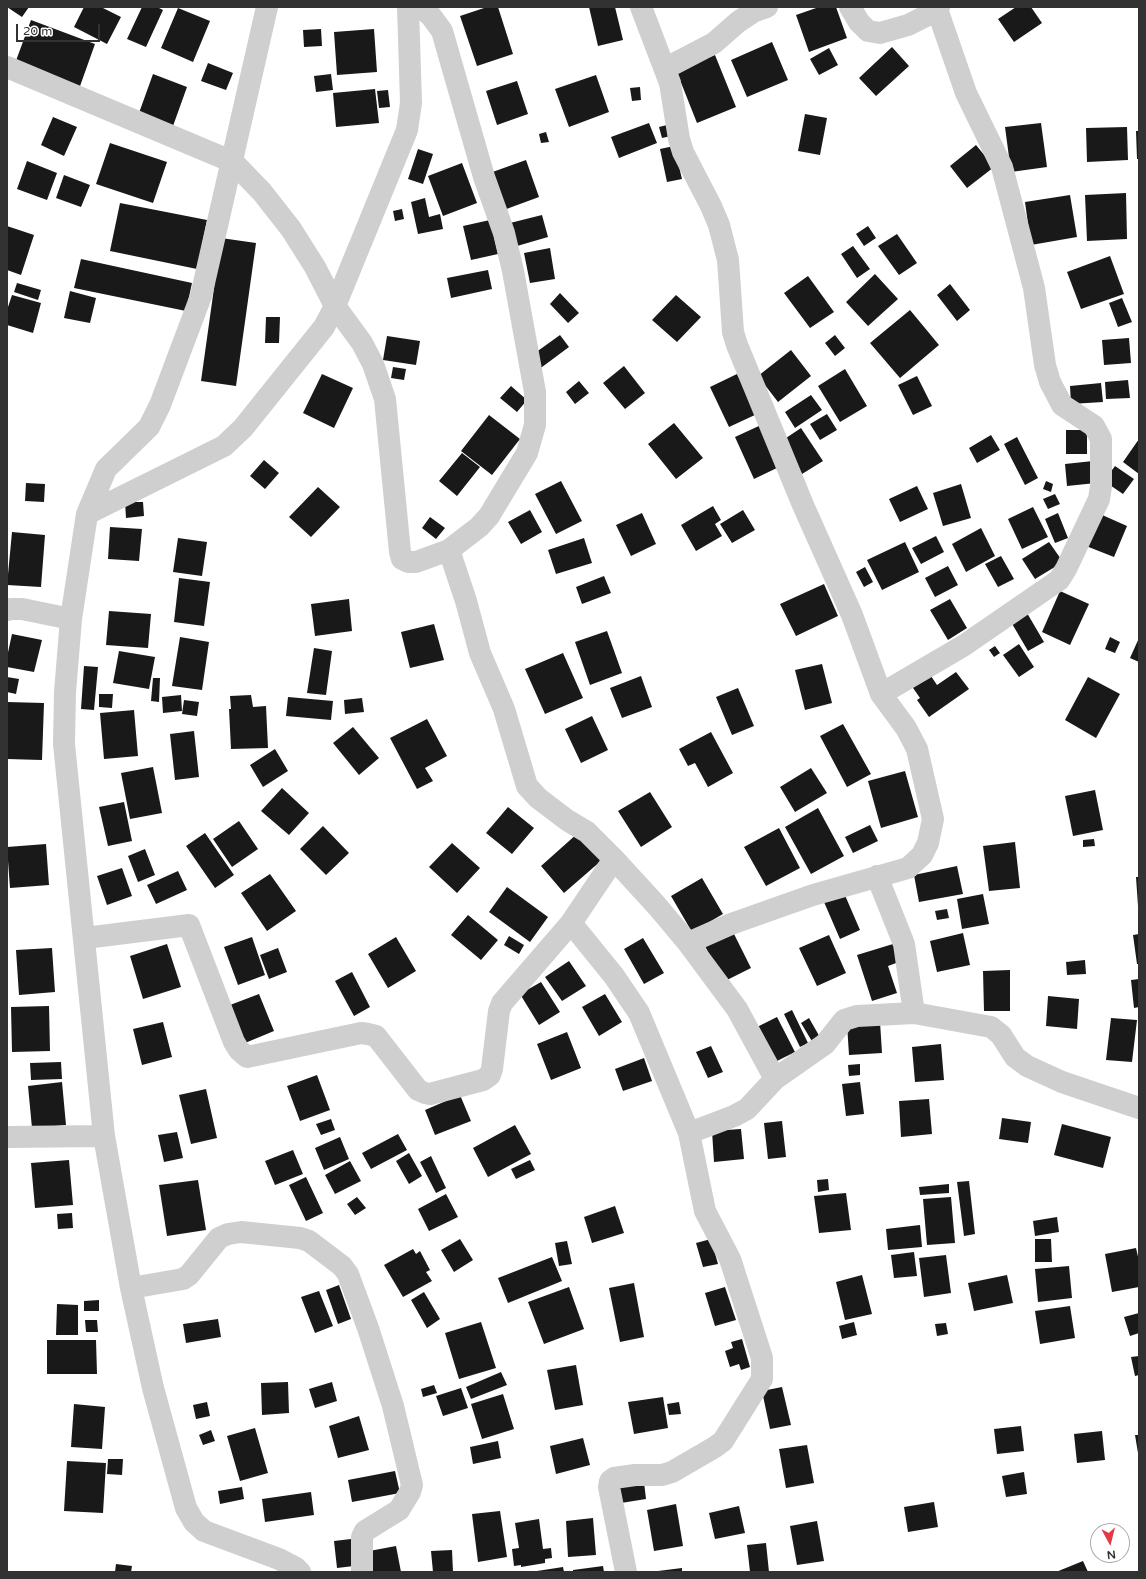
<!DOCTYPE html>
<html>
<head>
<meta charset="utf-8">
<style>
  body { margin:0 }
  #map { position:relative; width:1146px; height:1579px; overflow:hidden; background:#fff; font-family:"Varela Round",sans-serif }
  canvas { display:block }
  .frame { position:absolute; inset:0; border:8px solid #323232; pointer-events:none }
  .north { position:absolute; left:1090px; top:1523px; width:40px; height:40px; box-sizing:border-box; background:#fff; border:1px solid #adadad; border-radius:50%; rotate:173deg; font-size:11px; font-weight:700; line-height:16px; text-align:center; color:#323232 }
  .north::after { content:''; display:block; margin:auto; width:14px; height:18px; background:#e43949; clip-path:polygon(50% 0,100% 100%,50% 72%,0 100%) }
  .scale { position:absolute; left:16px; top:24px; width:84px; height:18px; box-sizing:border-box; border:2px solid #323232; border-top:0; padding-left:5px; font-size:12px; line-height:14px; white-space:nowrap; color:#323232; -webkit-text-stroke:3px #fff; paint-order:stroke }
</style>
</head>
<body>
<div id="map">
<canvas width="1146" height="1579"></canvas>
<div class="frame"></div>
<div class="north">N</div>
<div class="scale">20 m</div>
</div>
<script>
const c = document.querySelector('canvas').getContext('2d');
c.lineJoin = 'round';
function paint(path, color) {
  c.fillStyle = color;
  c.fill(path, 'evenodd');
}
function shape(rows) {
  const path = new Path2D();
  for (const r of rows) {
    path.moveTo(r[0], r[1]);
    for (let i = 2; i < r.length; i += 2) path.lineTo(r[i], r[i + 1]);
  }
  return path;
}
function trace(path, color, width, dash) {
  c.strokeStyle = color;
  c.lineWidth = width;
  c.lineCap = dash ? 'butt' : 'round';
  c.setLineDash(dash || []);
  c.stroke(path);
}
const building = shape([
  [7,7,29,7,22,17],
  [84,7,101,7,121,17,107,44,74,27],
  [142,7,157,7,163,10,146,47,127,39],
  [487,7,498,7,513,54,477,66,460,16],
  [589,7,615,7,623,40,598,46],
  [819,7,836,7,847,38,809,52,796,15],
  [1016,7,1031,7,1042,23,1014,42,998,19],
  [178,8,210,21,193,62,161,48],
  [31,20,95,44,79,89,14,66],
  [321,29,322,46,304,47,303,30],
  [374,29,377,72,337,75,334,32],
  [772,42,788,80,747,97,731,60],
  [892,47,909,66,876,96,859,78],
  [829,48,838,65,819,75,810,59],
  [715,55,736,107,697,123,676,70],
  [208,63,233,73,226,90,201,81],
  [153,74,187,87,173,126,139,113],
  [331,74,333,90,316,92,314,76],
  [596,75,609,112,569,127,555,89],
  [517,81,528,114,497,125,486,91],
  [640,87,641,100,632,101,630,88],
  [375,89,379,123,336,127,333,93],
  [388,90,390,107,379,108,377,91],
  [805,114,827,118,820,155,798,151],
  [53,117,77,127,64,156,41,145],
  [649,123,657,143,619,158,611,137],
  [1041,123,1047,167,1011,172,1005,127],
  [667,125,671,136,662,138,659,127],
  [1127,127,1128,160,1087,162,1086,128],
  [1136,131,1139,131,1139,159,1137,159],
  [546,132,549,142,541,143,539,134],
  [110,143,167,162,153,203,96,184],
  [976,145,994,167,967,188,950,166],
  [674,146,682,179,667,182,660,149],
  [418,149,433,154,423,184,408,179],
  [526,160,539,197,501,211,487,174],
  [27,161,57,173,47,200,17,189],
  [462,163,477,203,443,216,428,176],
  [64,175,90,185,81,207,56,198],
  [1126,193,1127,239,1087,241,1085,195],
  [1070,195,1077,237,1031,245,1025,202],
  [425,198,429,217,440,214,443,229,418,234,411,202],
  [120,203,207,220,197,269,110,251],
  [402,209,404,219,395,221,393,211],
  [542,215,548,237,517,246,510,223],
  [490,220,498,254,471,260,463,226],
  [7,226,34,235,21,275,7,270],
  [868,226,876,238,864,246,856,234],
  [897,234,917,263,899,275,878,246],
  [221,238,256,243,236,386,201,381],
  [853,246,870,269,857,278,841,254],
  [550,248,555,279,530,283,524,253],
  [1110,256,1124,294,1081,309,1067,272],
  [81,259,192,283,186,311,74,288],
  [488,270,492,289,451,298,447,278],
  [875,274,898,299,868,326,846,302],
  [808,276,834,312,810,328,784,293],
  [17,283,41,290,38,300,14,292],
  [950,284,970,310,957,321,937,295],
  [70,291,96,298,90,323,64,318],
  [560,293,579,313,568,323,550,304],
  [12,295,41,303,33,333,7,325,7,310],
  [676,295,701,317,677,342,652,320],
  [1122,298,1132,322,1118,327,1109,303],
  [910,310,939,345,900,378,870,343],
  [266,317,280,317,279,343,265,343],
  [560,335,569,347,538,370,528,358],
  [835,335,845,348,835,356,825,343],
  [387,336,420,341,416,365,383,360],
  [1129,338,1131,363,1104,365,1102,340],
  [791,350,811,376,778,402,758,376],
  [624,366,645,393,625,409,603,383],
  [393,367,406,369,404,380,391,378],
  [845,369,867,406,840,422,818,386],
  [322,374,353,388,334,428,303,413],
  [737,374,757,414,729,427,710,387],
  [917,376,932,406,913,415,898,385],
  [1128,380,1130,398,1106,399,1105,382],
  [579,381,589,393,575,404,566,392],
  [1101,383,1103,402,1071,404,1070,386],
  [511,386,527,400,517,412,500,398],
  [811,395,822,410,795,428,785,412],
  [827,414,837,430,820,440,810,424],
  [489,415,520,439,492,475,461,451],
  [674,423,703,458,676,479,648,444],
  [761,425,781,466,754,479,735,437],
  [801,428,823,461,802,474,780,442],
  [1066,430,1087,430,1087,454,1066,454],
  [991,435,1000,450,977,463,969,448],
  [1017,437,1038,478,1025,485,1004,444],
  [1139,439,1139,474,1123,462],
  [462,453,480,467,457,496,439,481],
  [264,460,279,473,265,489,250,476],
  [1093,461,1096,483,1067,486,1065,464],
  [1115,466,1134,479,1123,494,1104,481],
  [561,481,582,521,556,534,535,494],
  [1046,481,1053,484,1051,492,1043,489],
  [26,483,45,484,44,502,25,501],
  [961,484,971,518,943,526,933,493],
  [917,486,928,509,900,522,889,499],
  [318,487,340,507,311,537,289,517],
  [1055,494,1060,504,1048,509,1043,499],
  [125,502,143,502,144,516,126,518],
  [713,506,721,520,715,524,722,536,696,551,681,525],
  [1033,507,1048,537,1022,549,1008,519],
  [530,510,542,532,521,544,508,522],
  [743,510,755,530,732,543,720,524],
  [642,513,656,544,631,556,616,525],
  [1058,513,1068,538,1055,543,1045,519],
  [1100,514,1127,526,1114,557,1086,546],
  [430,517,445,528,436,539,422,528],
  [110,527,142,529,139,561,108,559],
  [981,528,995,556,966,572,952,544],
  [12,532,45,535,41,587,7,585],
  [936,536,944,552,921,564,912,548],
  [178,538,207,542,202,576,173,572],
  [584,538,592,563,556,574,548,550],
  [905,542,919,572,882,590,867,560],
  [1049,542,1063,562,1035,579,1022,559],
  [1001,556,1014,579,998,587,985,564],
  [948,566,958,585,935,597,925,578],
  [865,567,873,582,864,587,856,572],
  [604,576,611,593,582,604,576,587],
  [179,578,210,582,204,626,174,622],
  [824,584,838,616,796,636,780,604],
  [1060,591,1089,604,1070,645,1042,632],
  [349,599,352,631,315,636,311,604],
  [950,599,967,628,948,640,930,610],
  [109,611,151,614,148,648,106,645],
  [1027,613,1044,642,1028,651,1011,622],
  [434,624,444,660,410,668,401,632],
  [607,631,622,673,590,685,575,642],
  [12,634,42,640,34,672,7,667,7,657],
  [180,637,209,642,202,690,172,686],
  [1110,637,1120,642,1115,653,1105,649],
  [1139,638,1139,662,1130,658],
  [1019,644,1034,667,1019,677,1003,655],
  [995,646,1000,653,994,657,989,650],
  [314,648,332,651,326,695,307,693],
  [119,651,155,657,149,689,113,683],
  [563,653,583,698,545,714,525,669],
  [822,664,832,703,805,710,795,670],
  [84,666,98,667,94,710,81,709],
  [956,672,969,689,929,717,917,700,920,698,911,685,929,673,937,685],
  [641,676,652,707,622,718,610,688],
  [7,677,19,679,16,694,7,692],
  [1088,677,1120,694,1096,738,1065,720],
  [153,678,160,678,159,702,151,701],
  [738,688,754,726,732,735,716,697],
  [99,694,113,694,112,708,99,707],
  [181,695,182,711,163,713,162,697],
  [251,695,253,707,266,706,268,748,231,749,229,709,231,709,230,696],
  [288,697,333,701,331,720,286,716],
  [362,698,364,712,345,714,344,700],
  [184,700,199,702,197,716,182,714],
  [7,702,44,703,42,760,7,759],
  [134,710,138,756,104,759,100,713],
  [592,716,608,750,581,763,565,729],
  [427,719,447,756,425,768,433,781,417,789,390,738],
  [843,724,871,774,847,787,820,736],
  [353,727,379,758,359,775,333,743],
  [194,731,199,777,175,780,170,734],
  [711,732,733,773,708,787,695,763,688,766,679,749],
  [275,749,288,771,263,787,250,765],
  [153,767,162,813,130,819,121,773],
  [811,768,827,793,795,812,780,787],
  [905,771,918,817,881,828,868,781],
  [282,788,309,813,289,835,261,811],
  [1095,790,1103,830,1073,836,1065,796],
  [650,792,672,827,641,847,618,811],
  [124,802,132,841,108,846,99,807],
  [508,807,534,828,512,854,486,833],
  [818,808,844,856,811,874,785,827],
  [239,821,258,849,232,867,213,839],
  [870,825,878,841,853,853,845,837],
  [323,826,349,853,326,875,300,849],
  [779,828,800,868,766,886,744,847],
  [205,833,234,875,215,888,186,846],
  [578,833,602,860,564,893,541,866],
  [1094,839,1095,846,1083,847,1083,840],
  [1015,842,1020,888,989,891,983,846],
  [452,843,480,868,457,893,429,867],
  [46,844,49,885,10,888,7,847],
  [145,849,155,875,138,882,128,856],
  [957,866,963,894,919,902,914,875],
  [122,868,132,896,107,905,97,876],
  [178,871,187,890,156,904,147,885],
  [270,874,296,911,267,931,241,893],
  [1136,877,1139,877,1139,906,1138,906],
  [702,878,723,914,692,932,671,896],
  [507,887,548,917,530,942,489,912],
  [844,893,860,930,840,939,824,902],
  [983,894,989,924,962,929,957,899],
  [947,909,949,918,937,920,935,911],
  [468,915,498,940,481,960,451,935],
  [732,930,751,968,723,982,704,944],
  [963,933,970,965,937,972,930,941],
  [1139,934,1139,964,1137,964,1133,935],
  [829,935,846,973,817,986,799,948],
  [509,936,524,945,519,954,504,945],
  [252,937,265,975,238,985,224,947],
  [396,937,416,971,388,988,368,954],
  [643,938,664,973,644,984,624,949],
  [167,944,181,987,143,999,130,956],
  [893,944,899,962,888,966,897,993,872,1001,857,955],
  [52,948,55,992,19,995,16,950],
  [278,948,287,972,269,979,260,955],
  [1085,960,1086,974,1067,975,1066,962],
  [569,961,586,986,562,1001,545,977],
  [1010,970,1010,1011,984,1011,983,971],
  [352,972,370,1007,354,1016,335,981],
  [1139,979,1139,1007,1134,1008,1131,980],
  [541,982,560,1012,539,1025,520,994],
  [259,994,274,1031,245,1043,230,1005],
  [605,994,622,1022,599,1036,582,1007],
  [1048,996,1079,999,1077,1029,1046,1026],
  [49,1006,50,1051,12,1052,11,1007],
  [792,1010,808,1043,800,1047,784,1014],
  [777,1017,795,1052,773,1063,755,1028],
  [809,1018,821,1039,813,1043,801,1023],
  [1111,1018,1137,1020,1132,1062,1106,1060],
  [163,1022,172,1057,142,1065,133,1029],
  [880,1022,882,1053,849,1055,847,1024],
  [567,1032,581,1068,551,1080,537,1044],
  [941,1044,944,1080,915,1082,912,1047],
  [711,1046,723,1072,708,1078,696,1052],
  [644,1058,652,1081,623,1091,615,1069],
  [61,1062,62,1079,31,1080,30,1063],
  [860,1064,860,1075,849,1076,848,1065],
  [317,1075,330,1110,300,1121,287,1086],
  [62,1082,66,1125,32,1128,28,1086],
  [860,1082,864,1114,846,1116,842,1084],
  [206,1089,217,1138,191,1144,179,1095],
  [460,1095,471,1121,435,1135,425,1110],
  [929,1099,932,1134,901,1137,899,1101],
  [1002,1118,1031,1122,1028,1143,999,1139],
  [331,1119,335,1130,321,1135,316,1124],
  [782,1121,786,1157,768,1159,764,1123],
  [1062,1124,1111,1137,1103,1168,1054,1155],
  [515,1125,531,1154,488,1177,473,1148],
  [741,1129,744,1159,714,1162,712,1131],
  [177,1132,183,1158,164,1162,158,1135],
  [398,1134,407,1150,371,1169,362,1153],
  [340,1137,349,1159,324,1170,315,1148],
  [293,1150,303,1174,275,1185,265,1161],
  [409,1153,422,1176,409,1184,396,1161],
  [431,1156,446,1188,436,1193,420,1162],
  [69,1160,73,1205,35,1208,31,1163],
  [530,1160,535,1170,516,1179,511,1169],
  [350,1161,361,1181,335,1194,325,1175],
  [306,1177,323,1213,306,1221,289,1185],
  [828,1179,829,1190,818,1192,817,1180],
  [198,1180,206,1230,167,1236,159,1185],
  [969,1181,975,1234,964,1236,957,1182],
  [949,1184,949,1193,920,1195,919,1187],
  [846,1193,851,1230,819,1233,814,1196],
  [446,1194,458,1217,429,1231,418,1209],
  [357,1197,366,1208,355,1215,347,1204],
  [951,1197,955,1243,927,1245,923,1199],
  [615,1206,624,1233,592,1243,584,1217],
  [72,1213,73,1228,58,1229,57,1214],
  [1057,1217,1059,1232,1035,1236,1033,1221],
  [920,1225,922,1247,888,1250,886,1229],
  [460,1239,473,1260,454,1272,441,1250],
  [711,1239,718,1264,703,1267,696,1243],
  [1035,1239,1051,1239,1052,1262,1035,1262],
  [567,1241,572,1264,559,1266,555,1243],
  [1136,1248,1139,1261,1139,1287,1112,1292,1105,1254],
  [413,1249,416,1254,420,1251,430,1270,426,1272,432,1281,403,1297,384,1265],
  [914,1252,917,1276,894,1278,891,1255],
  [946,1255,951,1293,924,1297,919,1258],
  [552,1257,562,1281,508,1303,498,1278],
  [1069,1266,1072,1298,1038,1302,1035,1269],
  [862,1275,872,1314,845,1320,836,1282],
  [1007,1275,1013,1303,974,1311,968,1283],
  [634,1283,644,1337,620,1342,609,1288],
  [339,1285,351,1319,338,1324,326,1290],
  [569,1287,584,1329,544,1344,528,1302],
  [725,1287,736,1320,715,1326,705,1293],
  [319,1291,333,1326,315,1333,301,1297],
  [424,1292,440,1319,427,1328,411,1300],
  [99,1300,99,1311,84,1311,84,1301],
  [57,1304,78,1305,78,1335,56,1335],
  [1070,1306,1075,1338,1040,1344,1035,1311],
  [1139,1313,1139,1333,1130,1336,1124,1317],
  [218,1319,221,1337,186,1343,183,1324],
  [85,1320,97,1320,98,1332,86,1332],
  [481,1322,496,1368,459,1379,445,1333],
  [854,1322,857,1335,842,1339,839,1326],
  [946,1323,948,1334,937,1336,935,1324],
  [742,1339,750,1367,741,1370,739,1364,730,1367,725,1351,733,1348,731,1342],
  [47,1340,96,1340,97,1374,47,1374],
  [1139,1356,1139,1375,1135,1376,1131,1357],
  [576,1365,583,1405,555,1410,547,1370],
  [501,1372,507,1385,471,1399,466,1387],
  [288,1382,289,1413,262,1415,261,1383],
  [332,1382,337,1401,315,1408,309,1389],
  [434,1385,437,1393,423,1397,421,1389],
  [782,1387,791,1425,770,1429,762,1391],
  [461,1388,468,1408,443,1416,436,1396],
  [503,1394,514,1429,482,1439,471,1404],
  [663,1397,668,1428,634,1434,628,1402],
  [207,1402,210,1416,196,1419,193,1405],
  [679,1402,681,1414,669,1415,667,1404],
  [74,1404,105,1407,102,1449,71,1447],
  [359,1416,369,1450,338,1458,329,1426],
  [1021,1426,1024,1451,997,1454,994,1429],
  [255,1428,268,1473,240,1481,227,1436],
  [211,1430,215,1441,203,1445,199,1435],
  [1102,1431,1105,1460,1077,1463,1074,1434],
  [1135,1435,1139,1435,1139,1453,1138,1453],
  [583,1438,590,1465,556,1474,550,1446],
  [498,1441,501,1458,473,1464,470,1447],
  [807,1445,814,1483,786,1488,779,1449],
  [108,1459,123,1459,122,1475,107,1474],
  [67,1461,106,1463,103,1513,64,1511],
  [395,1471,400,1493,352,1502,348,1480],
  [1024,1472,1027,1494,1006,1497,1002,1476],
  [644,1482,646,1499,621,1503,618,1486],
  [242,1487,244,1499,220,1504,218,1491],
  [311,1492,314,1515,265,1522,262,1499],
  [934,1502,938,1527,908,1532,904,1507],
  [676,1504,683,1546,654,1551,647,1510],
  [739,1506,745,1533,715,1539,709,1513],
  [500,1511,507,1557,478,1562,472,1514],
  [593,1518,596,1555,568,1557,566,1521],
  [539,1519,543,1549,551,1548,552,1558,545,1559,545,1563,521,1567,521,1565,514,1566,512,1549,519,1548,515,1523],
  [817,1521,824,1561,797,1565,790,1526],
  [351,1539,354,1566,337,1568,334,1541],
  [766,1543,769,1572,750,1572,747,1545],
  [396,1546,401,1572,367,1572,364,1552],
  [452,1550,453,1572,433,1572,431,1551],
  [1083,1561,1088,1572,1056,1572],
  [116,1564,132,1566,131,1572,115,1572],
  [603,1566,604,1572,573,1572,573,1570],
  [563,1567,564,1572,537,1572,537,1571],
  [682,1568,682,1572,658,1572,658,1571]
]);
const minor = shape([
  [641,7,670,83,679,139,683,152,711,206,719,225,728,260,733,332,737,345,803,505,852,615,881,694,906,728,917,749,933,819,928,843,922,855,908,868,813,895,731,924,688,943],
  [850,7,859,22,868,31,880,33,908,25,926,16,939,7],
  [7,67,233,162,262,192,291,229,315,267,335,306,362,343,373,364,385,399,400,552,402,559,408,562,416,562,449,550,479,527,489,516,527,453,535,425,535,392,513,271,504,233,484,177,442,31,431,16,421,7],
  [666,68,714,43,738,22,753,12,767,7],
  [87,514,106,469,149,427,160,405,201,296,267,7],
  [449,550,466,601,480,653,504,709,527,786,538,798,567,820,587,832,614,859,657,906,688,943,737,1009,775,1079],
  [7,610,11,609,22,609,71,619],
  [881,694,963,646,1059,580,1066,569,1099,499,1101,486,1101,439,1094,426,1062,405,1050,382,1045,365,1034,288,1002,167,966,93,937,9],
  [877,876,904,944,914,1013],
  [571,923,614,859],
  [85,938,189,925,234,1042,239,1050,247,1057,361,1033,368,1034,376,1036,418,1090,425,1093,430,1094,483,1080,490,1075,492,1069,499,1011,502,1003,571,923,614,976,639,1013,689,1133],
  [7,1137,104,1136],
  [131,1288,183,1279,189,1275,219,1238,228,1234,241,1232,300,1238,309,1241,342,1266,348,1274,368,1328,393,1406,412,1485,410,1492,399,1510,365,1531,362,1537,362,1572],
  [300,1572,296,1568,279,1559,204,1531,194,1522,186,1508,153,1388,131,1288,104,1136,64,744,65,692,71,619,87,514,224,446,243,428,324,327,335,306,407,130,411,103,408,7],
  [626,1572,609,1487,610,1481,614,1478,635,1475,662,1475,672,1472,715,1447,723,1441,762,1379,762,1358,730,1259,705,1211,689,1133,734,1116,747,1109,775,1079,825,1044,844,1020,857,1016,914,1013,991,1027,1001,1035,1015,1057,1027,1066,1062,1082,1139,1108]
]);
paint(building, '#191919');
trace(minor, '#cfcfcf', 22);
</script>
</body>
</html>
